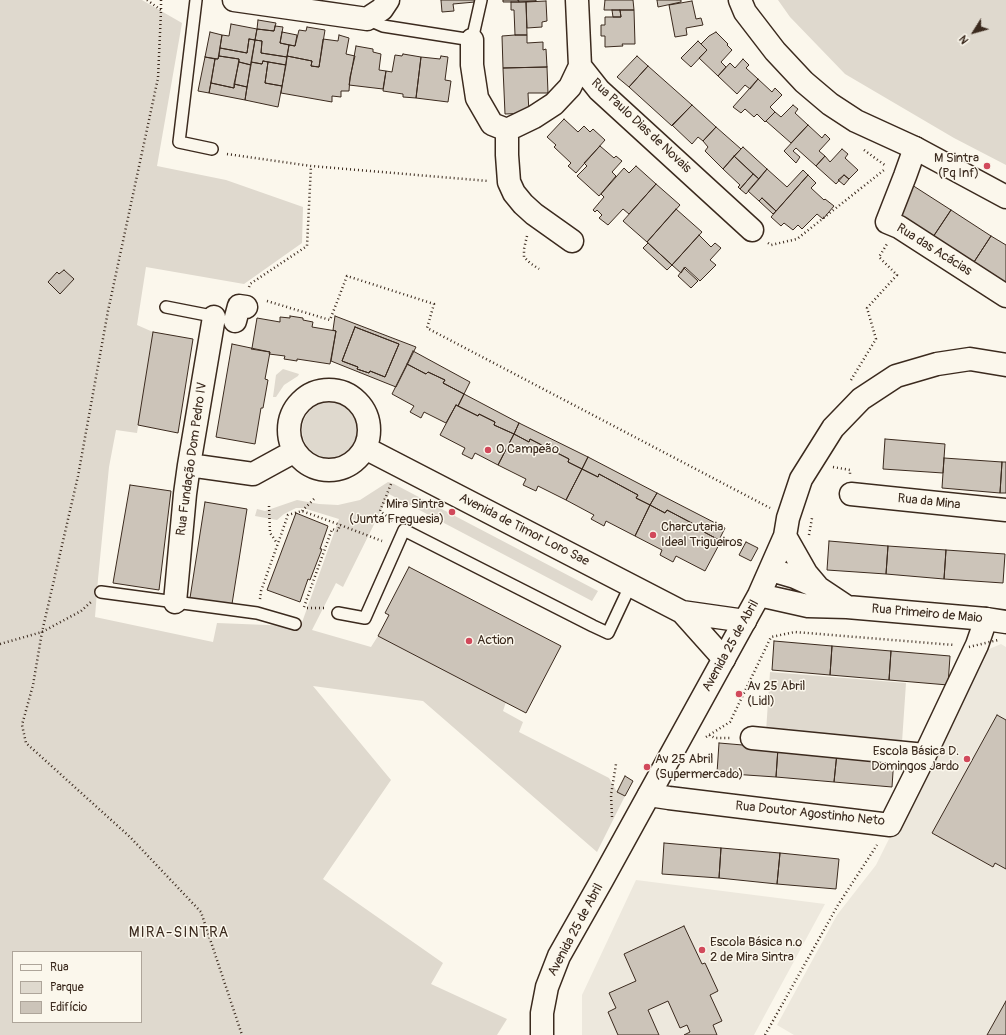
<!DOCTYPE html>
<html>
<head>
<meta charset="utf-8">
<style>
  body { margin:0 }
  #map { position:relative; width:1006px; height:1035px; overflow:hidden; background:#fbf7ec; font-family:Pangolin,sans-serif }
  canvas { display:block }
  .legend { position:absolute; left:12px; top:951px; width:130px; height:72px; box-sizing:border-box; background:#fbf7ec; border:1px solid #aea59a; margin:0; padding:5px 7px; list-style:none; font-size:12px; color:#3b2a1e }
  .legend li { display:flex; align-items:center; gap:8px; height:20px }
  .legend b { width:20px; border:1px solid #aea59a }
  .north { position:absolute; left:954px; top:12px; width:40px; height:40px; -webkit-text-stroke:3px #fbf7ec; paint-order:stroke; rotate:233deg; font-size:11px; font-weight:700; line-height:16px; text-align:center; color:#3b2a1e }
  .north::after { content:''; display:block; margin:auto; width:14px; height:18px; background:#3b2a1e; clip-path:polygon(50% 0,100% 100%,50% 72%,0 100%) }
</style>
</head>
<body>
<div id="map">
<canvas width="1006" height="1035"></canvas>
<ul class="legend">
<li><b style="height:5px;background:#fbf7ec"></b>Rua</li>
<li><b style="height:11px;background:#dfd9ce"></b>Parque</li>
<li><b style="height:11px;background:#ccc4b9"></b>Edifício</li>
</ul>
<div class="north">N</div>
</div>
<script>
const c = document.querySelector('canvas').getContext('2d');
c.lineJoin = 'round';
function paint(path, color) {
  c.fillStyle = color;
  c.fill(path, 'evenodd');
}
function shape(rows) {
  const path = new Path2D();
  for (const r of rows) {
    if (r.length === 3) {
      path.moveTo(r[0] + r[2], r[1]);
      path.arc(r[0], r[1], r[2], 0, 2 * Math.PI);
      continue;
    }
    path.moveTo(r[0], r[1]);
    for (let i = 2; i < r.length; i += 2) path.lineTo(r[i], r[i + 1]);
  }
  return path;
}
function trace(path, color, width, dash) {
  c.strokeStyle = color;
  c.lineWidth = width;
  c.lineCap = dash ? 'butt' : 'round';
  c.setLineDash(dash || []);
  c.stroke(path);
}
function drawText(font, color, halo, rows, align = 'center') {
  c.font = font + ' Pangolin,sans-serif';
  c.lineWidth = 3;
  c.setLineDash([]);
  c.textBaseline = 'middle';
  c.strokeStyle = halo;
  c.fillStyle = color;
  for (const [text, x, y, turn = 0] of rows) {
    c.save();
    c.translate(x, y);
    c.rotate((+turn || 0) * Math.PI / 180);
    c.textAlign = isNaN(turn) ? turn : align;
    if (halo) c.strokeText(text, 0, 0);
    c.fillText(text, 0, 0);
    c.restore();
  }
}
const built = shape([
  [1001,644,1006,647,1006,1035,794,1035,777,1025,837,915,876,865,982,652],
  [636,880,825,904,754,1035,582,1035,582,995]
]);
const green = shape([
  [0,0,142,0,182,23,157,166,226,180,303,207,302,243,244,284,146,267,137,325,153,332,137,433,116,430,109,467,98,579,95,617,213,642,217,623,292,626,300,628,339,519,303,508,296,508,284,514,277,520,255,516,257,509,265,511,297,500,319,504,338,505,360,500,388,482,394,484,598,591,592,601,389,494,343,587,336,583,312,630,371,647,378,636,506,702,503,711,523,722,519,732,609,778,617,792,625,796,597,852,423,701,313,686,391,780,323,879,443,963,431,984,507,1019,497,1035,0,1035],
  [13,952,141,952,141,1022,13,1022],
  [778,0,1006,0,1006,165,954,138,845,74,790,17],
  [283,369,299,374,298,376,284,385,276,397,273,397,276,375],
  [330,430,28],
  [770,672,906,683,902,742,766,732]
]);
const building = shape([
  [441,0,475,0,475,2,453,4,454,11,442,12,441,0],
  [503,0,518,0,519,2,503,2,503,0],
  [518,0,536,0,536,1,519,2,518,0],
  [605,0,633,0,634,10,604,10,605,0],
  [657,0,681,0,681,2,658,7,657,0],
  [546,1,547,21,542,22,542,27,527,28,526,2,546,1],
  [692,1,696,19,701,18,703,25,686,28,687,35,675,37,669,5,692,1],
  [511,2,526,2,527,35,515,35,514,10,511,10,511,2],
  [612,10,620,10,621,17,613,17,612,10],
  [620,10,634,10,635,44,622,44,623,46,605,47,605,36,601,36,601,25,605,25,605,17,621,17,620,10],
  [258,20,276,23,274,31,257,29,258,20],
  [231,24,257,29,255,40,249,39,247,53,220,48,222,35,229,36,231,24],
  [275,26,283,27,280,43,289,45,287,57,261,53,262,41,255,40,257,29,274,31,275,26],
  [307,27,325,30,319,67,311,66,312,61,287,56,289,45,295,46,299,30,306,31,307,27],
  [210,32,222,35,218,59,205,57,210,32],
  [282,32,297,35,295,46,280,43,282,32],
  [716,32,728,44,727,45,732,50,721,62,726,67,718,76,699,58,707,50,701,44,709,36,716,32],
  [339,35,349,38,346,54,355,56,350,77,349,91,341,91,341,97,332,96,332,102,281,93,287,56,312,61,311,66,319,67,323,39,338,41,339,35],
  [515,35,527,35,527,43,543,42,543,50,546,49,547,67,503,68,502,36,515,35],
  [249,39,255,40,251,65,239,62,239,59,219,56,220,48,247,53,249,39],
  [255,40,262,41,261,53,287,57,286,65,263,61,262,64,251,62,255,40],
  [698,41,707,50,691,67,681,58,698,41],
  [356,46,373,49,373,52,381,54,379,70,386,71,383,89,349,85,356,46],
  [403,54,421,57,416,98,403,97,403,94,383,91,386,71,392,72,395,55,402,56,403,54],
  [219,56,239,59,234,88,211,83,215,59,218,59,219,56],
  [441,56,448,57,445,80,451,81,448,102,416,98,421,57,440,59,441,56],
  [637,56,648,66,629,87,617,77,637,56],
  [205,57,215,59,209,93,198,91,205,57],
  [743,59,749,65,746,68,758,79,750,89,745,85,737,94,718,76,730,63,735,68,743,59],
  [263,61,268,62,265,83,282,86,278,107,245,100,251,62,262,64,263,61],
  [239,62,251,65,247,87,234,84,239,62],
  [268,62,286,65,282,86,265,83,268,62],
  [648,66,692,105,672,126,629,87,648,66],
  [547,67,548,93,528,93,529,113,505,114,503,68,547,67],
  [758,79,772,92,775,88,782,95,770,107,775,112,765,122,757,114,754,117,745,109,741,113,733,107,758,79],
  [211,83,234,88,234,84,247,87,245,100,209,93,211,83],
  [692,105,716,127,703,141,698,137,692,144,672,125,692,105],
  [793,105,798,109,795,113,808,125,791,143,766,121,775,112,781,117,793,105],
  [564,119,578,132,584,126,590,132,593,129,605,140,576,173,568,166,571,163,554,147,556,145,547,137,564,119],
  [808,125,822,138,825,134,830,139,819,151,825,156,816,166,796,148,793,151,800,157,796,163,784,151,808,125],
  [716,127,741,149,723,169,705,151,708,147,703,141,716,127],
  [600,146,614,158,616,156,622,161,612,172,616,176,599,196,577,176,587,166,584,163,600,146],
  [743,147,767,169,759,179,734,156,743,147],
  [842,149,848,154,845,158,858,170,849,179,844,175,836,184,816,166,825,156,830,162,842,149],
  [734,156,753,174,740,189,738,187,740,185,723,169,734,156],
  [636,166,656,184,629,214,623,209,608,225,599,218,602,215,597,210,595,212,593,210,604,197,601,194,624,168,629,173,636,166],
  [767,169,787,187,803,170,808,175,776,211,762,198,759,201,748,191,767,169],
  [753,174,759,179,746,194,740,189,753,174],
  [808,175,816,183,811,188,824,200,825,199,834,206,823,219,817,214,802,229,798,225,793,230,784,223,781,226,771,217,808,175],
  [844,175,849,179,844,185,838,180,844,175],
  [656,184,680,205,647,242,623,221,656,184],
  [912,185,951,210,933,237,895,211,912,185],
  [762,198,776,211,773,214,759,201,762,198],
  [676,209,702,232,672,265,647,242,676,209],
  [951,210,991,236,974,262,933,237,951,210],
  [699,235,711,247,715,243,721,248,710,260,716,265,700,281,685,267,681,273,672,265,699,235],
  [991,236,1006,245,1006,284,974,262,991,236],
  [648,243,672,265,667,270,643,248,648,243],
  [684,268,698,281,691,288,678,276,684,268],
  [64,270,74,279,60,294,48,282,57,272,59,274,64,270],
  [290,316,303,318,303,320,313,322,312,327,336,331,330,364,297,359,297,361,284,359,285,356,269,354,270,352,251,349,252,348,257,318,280,322,280,317,290,318,290,316],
  [335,316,416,347,396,387,331,361,336,331,333,330,335,316],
  [355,327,399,344,385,377,370,371,369,373,357,369,358,367,342,361,355,327],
  [355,327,399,344,385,377,370,371,369,373,357,369,358,367,342,361,355,327],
  [153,332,193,339,178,433,138,425,153,332],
  [232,344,270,352,265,379,268,380,263,408,261,408,255,444,216,437,232,344],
  [413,351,470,382,464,394,443,383,445,380,428,372,426,374,407,364,413,351],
  [407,364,426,374,428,372,445,380,443,383,464,394,458,406,456,405,446,423,424,412,421,418,410,412,414,406,392,394,407,364],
  [464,394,519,423,514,434,494,425,495,422,479,414,478,416,458,406,464,394],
  [456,405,478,416,479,414,495,422,494,425,514,434,498,465,475,453,472,459,462,454,465,448,440,435,456,405],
  [519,423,588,457,582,469,568,462,569,459,530,439,529,442,514,434,519,423],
  [514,434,529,442,530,439,569,459,568,462,582,469,566,500,538,486,536,491,523,485,526,479,498,465,514,434],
  [885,439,945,444,943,473,883,469,885,439],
  [588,457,657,493,650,505,636,498,638,495,599,474,598,477,582,469,588,457],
  [944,458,1002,462,1000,493,942,488,944,458],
  [1002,462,1006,462,1006,493,1000,493,1002,462],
  [582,469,598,477,599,474,638,495,636,498,650,505,635,536,606,521,604,526,591,519,594,515,566,500,582,469],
  [130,485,171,491,159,590,113,583,130,485],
  [657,493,725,528,719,540,704,532,705,530,667,510,665,513,650,505,657,493],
  [205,502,247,509,232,604,190,598,205,502],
  [650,505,665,513,667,510,705,530,704,532,721,541,705,571,676,556,673,562,660,555,662,550,635,536,650,505],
  [296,513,328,526,320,549,322,549,310,580,308,579,300,602,267,590,296,513],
  [829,541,888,546,886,574,827,570,829,541],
  [746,542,758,548,751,561,739,555,746,542],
  [888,546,946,550,944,579,886,574,888,546],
  [946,550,1005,554,1003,583,944,579,946,550],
  [409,567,561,646,526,713,378,636,389,615,385,613,409,567],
  [774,641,832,646,830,675,772,670,774,641],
  [832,646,891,651,889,680,830,675,832,646],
  [891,651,950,656,948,685,889,680,891,651],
  [997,715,1006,720,1006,869,995,863,993,867,932,833,997,715],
  [719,743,778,748,776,777,717,773,719,743],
  [778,748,837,753,834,782,776,777,778,748],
  [837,753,894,757,892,787,834,782,837,753],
  [625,776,633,781,625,796,617,792,625,776],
  [664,843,721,848,719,878,662,874,664,843],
  [721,848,780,853,777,884,719,878,721,848],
  [780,853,839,859,836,889,777,884,780,853],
  [684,926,702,964,705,963,718,991,710,995,722,1021,713,1025,717,1035,684,1035,690,1032,687,1025,680,1028,668,1001,648,1010,659,1035,618,1035,608,1012,616,1008,609,993,636,981,624,954,684,926],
  [1006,1001,1006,1035,987,1035,1006,1001]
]);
const path = shape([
  [147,0,161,10],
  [161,0,161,11,158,78,108,311,78,476,42,632,33,685,22,725,26,743,130,837,201,912,242,1035],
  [864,150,886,166],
  [227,154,311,166,488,181],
  [527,236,524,249,524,257,530,263,539,269],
  [768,243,771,245,797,239,884,170],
  [249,287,250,284,307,246,311,166],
  [267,301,330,320,347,276,434,304,427,328,770,508],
  [851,380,876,339,867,308,897,275,879,257,887,244],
  [833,467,850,470,850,474],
  [391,484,380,511,393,521],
  [269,506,270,533,277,543],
  [302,511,314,499],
  [809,535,812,518],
  [260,599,261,591,288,515,302,511,335,523,382,541],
  [304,607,332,529,338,531,340,524],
  [307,608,325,608],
  [0,644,42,632,81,611,91,602],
  [709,735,715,738,731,738],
  [706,737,730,722,771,637,795,632,954,645],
  [612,817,611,795,616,764],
  [765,1035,838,905,877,845]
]);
const lane = shape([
  [196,0,179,142,212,149],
  [367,19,383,26,472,40,481,0],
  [166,307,217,317],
  [101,592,257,613,295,624],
  [338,613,365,618,404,530,593,626,608,633,631,584]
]);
const street = shape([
  [234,0,367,19,382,9,388,0],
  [577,0,580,66,599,90,752,230],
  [472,40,472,65,477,98,492,124,507,130,534,117,554,104,570,87,580,66],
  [507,130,507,155,509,182,514,193,523,204,534,214,572,241],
  [915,148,905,176,887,222,899,227,1006,296],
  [235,321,239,306,246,307],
  [329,430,40],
  [365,448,682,612,745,621],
  [189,465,253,474,295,451],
  [851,494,1006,510],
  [175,602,185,494,189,465,214,317],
  [682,612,724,659],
  [752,738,925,755],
  [649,795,669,798,890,825,925,755,977,645,986,619]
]);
const secondary = shape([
  [740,0,745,12,775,51,804,82,830,104,856,121,915,148,1006,197],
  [785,536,806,573,817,586],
  [771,570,795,577,817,587,847,607],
  [759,595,808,606,847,607,986,619,1006,622],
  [542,1035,542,1013,547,987,559,956,602,880,759,595,785,536,788,518,801,479,833,428,861,399,896,376,937,364,970,359,1006,365]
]);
const pathBridge = shape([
  [969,647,998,640]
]);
const markers = [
  [987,166,4,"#d1495b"],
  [488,450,4,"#d1495b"],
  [452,512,4,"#d1495b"],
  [653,535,4,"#d1495b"],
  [469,641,4,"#d1495b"],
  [739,694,4,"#d1495b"],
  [967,759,4,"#d1495b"],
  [647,767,4,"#d1495b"],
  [702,950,4,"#d1495b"]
];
const streetNames = [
  ["Rua Paulo Dias de Novais",641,126,43],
  ["Rua das Acácias",934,250,32],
  ["Rua Fundação Dom Pedro IV",192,459,-82],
  ["Rua da Mina",929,502,6],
  ["Avenida de Timor Loro Sae",524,530,27],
  ["Rua Primeiro de Maio",927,614,5],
  ["Avenida 25 de Abril",731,646,-61],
  ["Rua Doutor Agostinho Neto",810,814,6],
  ["Avenida 25 de Abril",576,930,-62]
];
const poiNames = [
  ["M Sintra",979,159,"right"],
  ["(Pq Inf)",979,174,"right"],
  ["O Campeão",496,450],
  ["Mira Sintra",444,505,"right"],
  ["(Junta Freguesia)",444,520,"right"],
  ["Charcutaria",661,528],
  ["Ideal Trigueiros",661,543],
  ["Action",477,641],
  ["Av 25 Abril",747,687],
  ["(Lidl)",747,702],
  ["Escola Básica D.",959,752,"right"],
  ["Domingos Jardo",959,767,"right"],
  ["Av 25 Abril",655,760],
  ["(Supermercado)",655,775],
  ["Escola Básica n.º",710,943],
  ["2 de Mira Sintra",710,958]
];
const quarterNames = [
  ["MIRA-SINTRA",179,933]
];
paint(built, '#ede8dd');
paint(green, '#dfd9ce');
paint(building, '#ccc4b9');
trace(building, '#3b2a1e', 1);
trace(lane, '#3b2a1e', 14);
trace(street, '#3b2a1e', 25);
trace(secondary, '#3b2a1e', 25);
trace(path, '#3b2a1e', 2.5, [1, 3]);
trace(lane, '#fbf7ec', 11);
trace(street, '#fbf7ec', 22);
trace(secondary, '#fbf7ec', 22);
trace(pathBridge, '#3b2a1e', 2.5, [1, 3]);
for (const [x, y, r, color] of markers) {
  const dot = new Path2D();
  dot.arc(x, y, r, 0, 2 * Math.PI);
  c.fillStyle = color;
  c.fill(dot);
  trace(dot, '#fbf7ec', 1.5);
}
drawText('13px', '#3b2a1e', '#fbf7ec', streetNames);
drawText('13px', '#3b2a1e', '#fbf7ec', poiNames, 'left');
c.letterSpacing = '1px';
drawText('15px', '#3b2a1e', '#fbf7ec', quarterNames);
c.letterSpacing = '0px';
</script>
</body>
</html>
